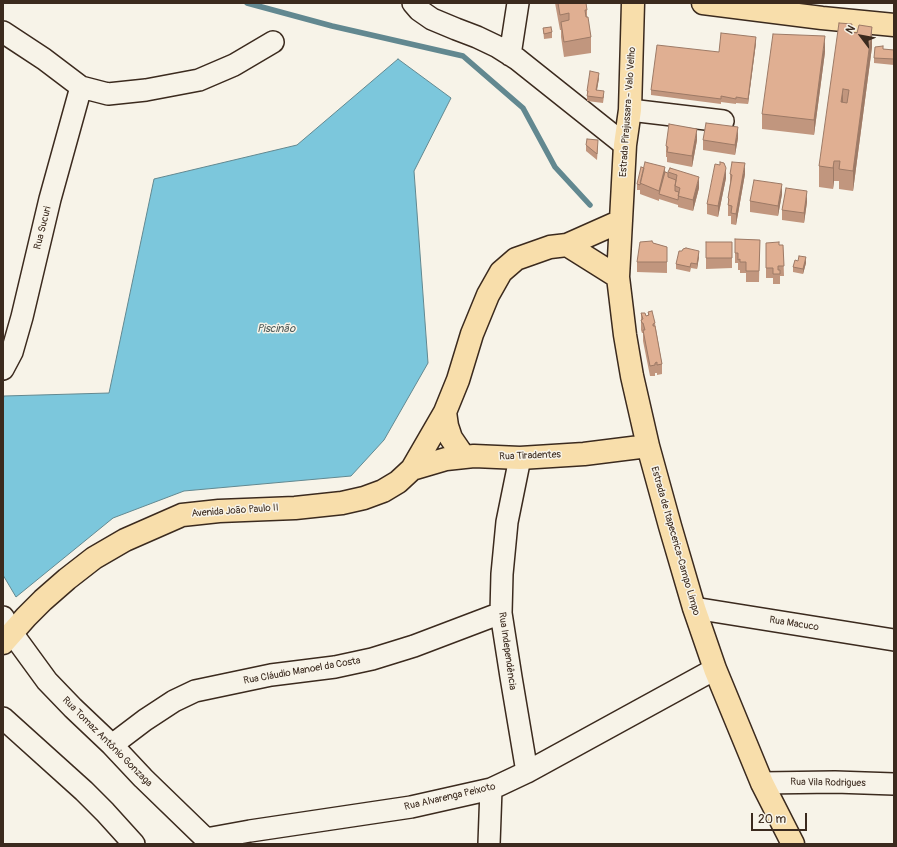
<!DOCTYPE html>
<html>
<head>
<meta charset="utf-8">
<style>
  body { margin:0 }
  #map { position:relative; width:897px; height:847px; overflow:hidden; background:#f7f3e8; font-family:Pangolin,sans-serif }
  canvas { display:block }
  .frame { position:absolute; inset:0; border:4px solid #3b2a1e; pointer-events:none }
  .north { position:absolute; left:841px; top:16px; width:40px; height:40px; -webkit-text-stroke:3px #f7f3e8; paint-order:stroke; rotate:302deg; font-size:11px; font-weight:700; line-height:16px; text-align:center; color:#3b2a1e }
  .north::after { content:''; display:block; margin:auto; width:14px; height:18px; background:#3b2a1e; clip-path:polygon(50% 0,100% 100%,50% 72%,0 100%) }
  .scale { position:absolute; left:751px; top:813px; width:56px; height:18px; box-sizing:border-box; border:2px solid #3b2a1e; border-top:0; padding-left:5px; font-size:12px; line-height:14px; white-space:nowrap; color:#3b2a1e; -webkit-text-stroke:3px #f7f3e8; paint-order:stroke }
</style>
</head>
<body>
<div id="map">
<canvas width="897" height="847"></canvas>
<div class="frame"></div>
<div class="north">N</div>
<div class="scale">20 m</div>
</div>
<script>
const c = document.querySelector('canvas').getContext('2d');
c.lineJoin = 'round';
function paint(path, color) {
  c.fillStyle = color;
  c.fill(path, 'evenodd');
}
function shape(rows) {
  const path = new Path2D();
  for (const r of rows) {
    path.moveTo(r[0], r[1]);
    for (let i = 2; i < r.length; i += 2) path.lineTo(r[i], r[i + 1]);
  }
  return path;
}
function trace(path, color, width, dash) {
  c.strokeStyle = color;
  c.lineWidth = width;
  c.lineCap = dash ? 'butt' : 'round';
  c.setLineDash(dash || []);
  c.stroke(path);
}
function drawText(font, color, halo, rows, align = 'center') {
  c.font = font + ' Pangolin,sans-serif';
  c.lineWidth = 3;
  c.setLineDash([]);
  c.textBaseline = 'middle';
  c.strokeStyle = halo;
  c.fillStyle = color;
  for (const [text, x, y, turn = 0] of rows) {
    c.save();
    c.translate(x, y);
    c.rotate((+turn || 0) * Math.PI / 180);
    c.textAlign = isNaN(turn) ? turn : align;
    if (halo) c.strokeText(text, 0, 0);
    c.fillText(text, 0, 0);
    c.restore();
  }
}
const water = shape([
  [398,59,451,98,414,171,428,363,384,440,351,476,184,491,113,518,16,597,3,575,3,400,4,396,109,393,154,179,297,145,398,59]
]);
const stream = shape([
  [247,3,332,26,463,56,523,108,555,167,590,205]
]);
const minor = shape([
  [413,3,419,10,432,19,456,29,477,37,498,47,517,59,625,145],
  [3,32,44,59,81,87,108,94,146,90,199,80,234,65,273,42],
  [510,55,518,3],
  [630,110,723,121],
  [3,369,12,352,22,317,50,199,81,87],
  [520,458,507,522,502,574,501,613,511,677,527,772],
  [694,608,894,640],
  [3,617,12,633,47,681,73,708,112,745,143,778,206,839,208,844],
  [3,718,84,791,105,812,134,844],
  [112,745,145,720,174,701,195,691,271,675,335,667,372,659,414,646,501,613],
  [762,783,835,782,894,784],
  [206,839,250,831,411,807,491,789,527,772,715,669],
  [489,844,491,789]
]);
const major = shape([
  [633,3,630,110,625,145,618,277,625,335,632,376,648,446,670,526,694,608,715,669,762,783,793,844],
  [703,3,822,18,894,25],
  [567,245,618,277],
  [445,412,447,426,451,438,464,457],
  [412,469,446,459,474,456,520,458,584,454,648,446],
  [3,643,26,617,43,600,67,579,94,558,125,540,182,515,219,511,295,508,342,503,364,498,383,491,398,482,412,469,445,412,458,380,472,334,488,295,501,272,516,259,550,247,567,245,621,221]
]);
const wall = shape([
  [555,3,586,3,587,10,587,17,591,37,591,53,564,57,561,37,561,30,560,30],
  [543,28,552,32,552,38,544,39],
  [852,32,872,47,853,191,839,189,839,181,834,181,833,189,819,187,819,166],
  [756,43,748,104,736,103,736,104,721,102,721,104,651,95,651,90,719,52],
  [883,49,894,50,894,65,874,63,874,58],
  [825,52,814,135,762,129,762,114],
  [599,78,597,90,604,96,603,103,587,101,587,91],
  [738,138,735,155,703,150,703,140],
  [697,140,692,167,667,162,667,157,666,157,666,146],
  [586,145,598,146,597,160,586,151],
  [720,165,726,178,718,217,707,214,707,204],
  [670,168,699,188,693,211,678,207,678,205,659,199,659,201,640,194,640,190,637,190,637,184,665,172,668,173],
  [730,174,745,174,736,225,731,224,731,216,728,216,728,198,730,183],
  [782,194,778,216,750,212,750,201],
  [807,202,804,223,782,220,782,210],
  [735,239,760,240,759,282,746,282,746,273,740,273,740,270,738,270,738,263,735,263],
  [706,242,732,242,732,268,706,269],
  [653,243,667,247,667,273,637,272,637,262],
  [766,243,779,245,783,245,784,276,780,276,780,284,773,284,773,278,766,278],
  [699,257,697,269,691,268,690,272,676,269,676,264],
  [798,261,806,263,803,274,793,272,793,267],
  [648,312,655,323,662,364,662,374,657,375,657,373,655,373,655,376,650,376,643,341,643,333,642,333,641,330,641,313,646,316,648,315]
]);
const shadedWall = shape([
  [872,27,872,47,853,191,853,171],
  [825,36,825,52,814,135,814,120],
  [756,37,756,43,748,104,748,99],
  [599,73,599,78,596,95,596,90],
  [843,89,843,109,841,102],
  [738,127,738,138,735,155,735,145],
  [697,129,697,140,692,167,692,156],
  [834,161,834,181,833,189,833,168],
  [745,163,745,174,736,225,736,214],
  [665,167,665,178,659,194,659,201,659,191],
  [726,168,726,178,718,217,718,206],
  [699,177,699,188,693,211,693,200],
  [782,184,782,194,778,216,778,206],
  [807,191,807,202,804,223,804,213],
  [699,251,699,257,697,269,697,264],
  [806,257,806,263,803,274,803,269]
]);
const building = shape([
  [558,3,586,3,587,10,585,10,586,17,588,17,591,37,564,42,561,22,569,20,569,13,560,15,558,3],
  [839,23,852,24,851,32,857,33,859,25,872,27,853,171,839,169,840,161,834,161,833,168,819,166,839,23],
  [843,89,849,90,847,103,841,102,843,89],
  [551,27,552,32,544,34,543,28,551,27],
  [721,33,756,37,748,99,736,97,736,99,721,96,721,99,651,90,657,45,719,52,721,33],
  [773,34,825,36,814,120,762,114,773,34],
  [883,46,883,49,894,50,894,59,874,58,875,47,883,46],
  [590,71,599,73,596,90,604,91,603,98,587,96,588,91,587,91,590,71],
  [706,123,738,127,735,145,703,140,706,123],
  [669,124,697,129,692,156,667,152,668,147,666,146,669,124],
  [587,139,598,140,597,154,586,145,587,139],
  [645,162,665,167,659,191,640,183,645,162],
  [720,162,724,163,726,168,718,206,707,204,715,164,720,165,720,162],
  [732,162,745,163,736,214,731,213,732,206,728,205,729,199,728,198,732,175,730,174,732,162],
  [641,167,644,168,640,185,637,184,641,167],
  [670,168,699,177,693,200,678,196,680,188,675,186,677,175,668,172,670,168],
  [665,172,668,173,668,177,676,180,675,186,675,191,679,192,678,200,659,194,665,172],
  [754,180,782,184,778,206,750,201,754,180],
  [786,188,807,191,804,213,782,210,786,188],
  [735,239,760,240,759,271,746,271,746,262,740,262,740,259,738,260,738,253,735,253,735,239],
  [652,241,653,243,667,247,667,262,637,262,640,242,652,241],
  [706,242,732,242,732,258,706,258,706,242],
  [779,242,779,245,783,245,784,266,778,266,778,270,780,270,780,274,773,274,773,268,766,268,766,243,779,242],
  [686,248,699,251,697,264,691,263,690,267,676,264,679,251,682,251,683,249,686,248],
  [799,256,806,257,803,269,793,267,795,260,798,261,799,256],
  [652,311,655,323,653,324,653,326,655,326,662,364,657,365,657,362,655,363,655,365,650,366,643,330,645,330,643,323,642,323,641,320,643,319,641,313,645,313,646,316,649,315,648,312,652,311]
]);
const streetNames = [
  ["Estrada Pirajussara - Valo Velho",628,112,-86],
  ["Rua Sucuri",43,228,-76],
  ["Rua Tiradentes",530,456,-2],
  ["Avenida João Paulo II",235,511,-4],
  ["Estrada de Itapecerica-Campo Limpo",675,541,74],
  ["Rua Macuco",794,624,9],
  ["Rua Independência",507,651,82],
  ["Rua Cláudio Manoel da Costa",302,671,-10],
  ["Rua Tomaz Antônio Gonzaga",107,742,45],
  ["Rua Vila Rodrigues",828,783,1],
  ["Rua Alvarenga Peixoto",450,797,-13]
];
const waterNames = [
  ["Piscinão",276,329]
];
paint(water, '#7cc7dc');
trace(water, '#628890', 1);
trace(stream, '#628890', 5.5);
trace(minor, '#3b2a1e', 24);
trace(major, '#3b2a1e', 25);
trace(minor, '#f7f3e8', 21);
trace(major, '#f8deab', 22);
paint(wall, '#c1967e');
paint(shadedWall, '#9d7a66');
paint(building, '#e0af92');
trace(building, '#9d7a66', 1);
drawText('10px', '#3b2a1e', '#f7f3e8', streetNames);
drawText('italic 11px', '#4e5957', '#f7f3e8', waterNames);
</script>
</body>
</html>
